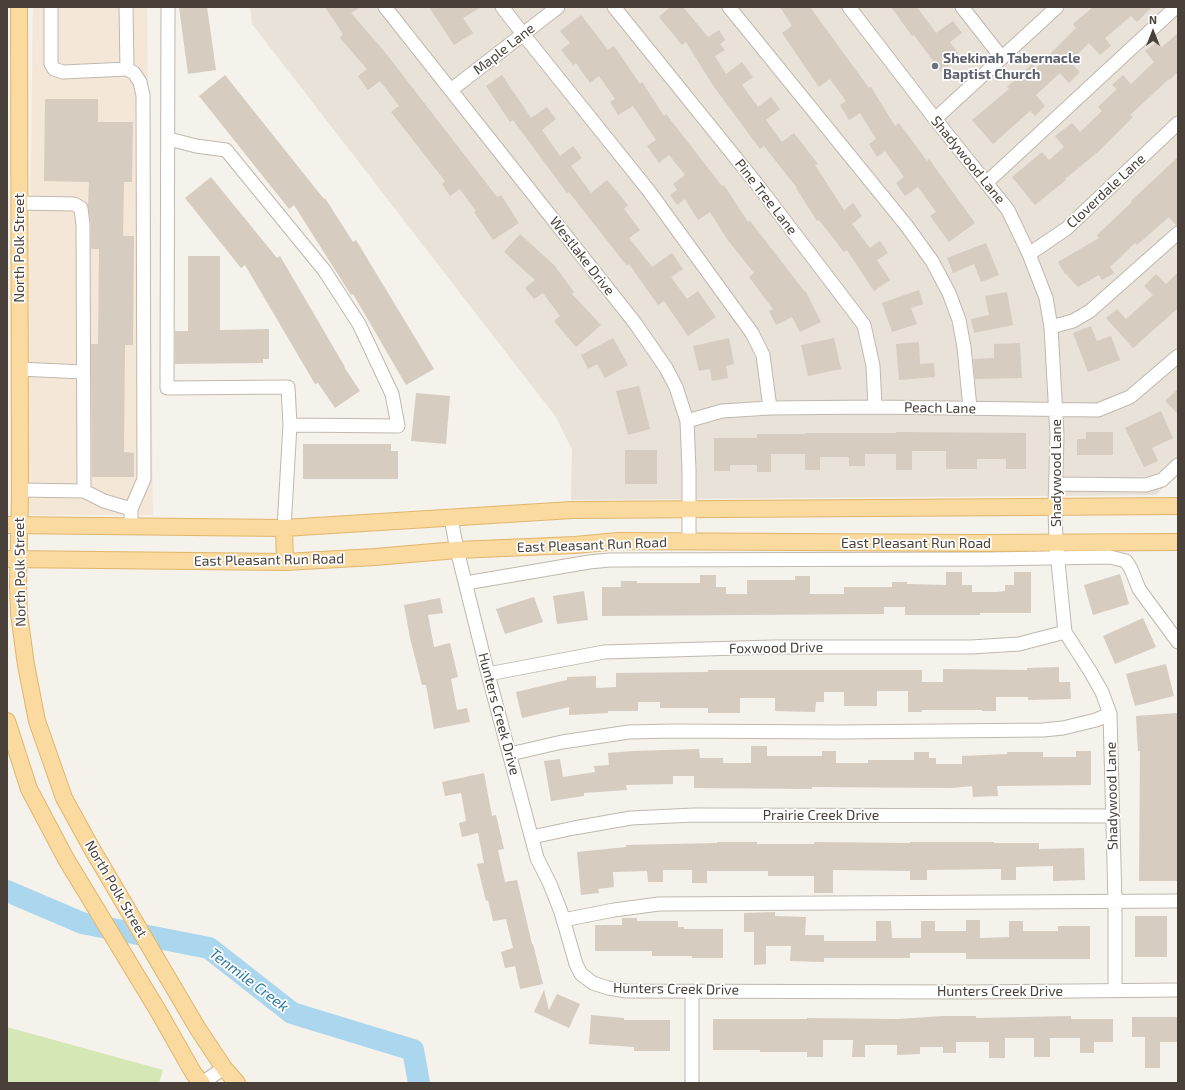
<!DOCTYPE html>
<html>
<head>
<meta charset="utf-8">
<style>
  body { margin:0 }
  #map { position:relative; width:1185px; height:1090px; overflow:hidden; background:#f5f1eb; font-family:"Exo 2",sans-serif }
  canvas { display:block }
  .frame { position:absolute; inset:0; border:8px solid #494139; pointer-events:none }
  .north { position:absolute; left:1133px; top:12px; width:40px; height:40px; -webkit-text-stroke:3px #fff; paint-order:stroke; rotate:0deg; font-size:11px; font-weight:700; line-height:16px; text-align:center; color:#494139 }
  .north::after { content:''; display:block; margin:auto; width:14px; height:18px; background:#494139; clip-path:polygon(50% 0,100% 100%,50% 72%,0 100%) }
</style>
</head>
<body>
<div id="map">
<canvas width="1185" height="1090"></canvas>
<div class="frame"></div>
<div class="north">N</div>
</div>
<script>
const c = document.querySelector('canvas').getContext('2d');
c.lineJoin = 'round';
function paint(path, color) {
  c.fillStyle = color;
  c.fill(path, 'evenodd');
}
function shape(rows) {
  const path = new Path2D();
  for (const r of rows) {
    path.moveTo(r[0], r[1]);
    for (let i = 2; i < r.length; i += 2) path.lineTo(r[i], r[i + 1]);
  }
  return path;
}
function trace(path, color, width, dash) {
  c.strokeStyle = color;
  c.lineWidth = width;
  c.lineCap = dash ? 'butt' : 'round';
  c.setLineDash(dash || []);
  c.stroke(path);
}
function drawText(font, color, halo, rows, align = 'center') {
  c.font = font + ' "Exo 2",sans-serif';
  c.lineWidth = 3.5;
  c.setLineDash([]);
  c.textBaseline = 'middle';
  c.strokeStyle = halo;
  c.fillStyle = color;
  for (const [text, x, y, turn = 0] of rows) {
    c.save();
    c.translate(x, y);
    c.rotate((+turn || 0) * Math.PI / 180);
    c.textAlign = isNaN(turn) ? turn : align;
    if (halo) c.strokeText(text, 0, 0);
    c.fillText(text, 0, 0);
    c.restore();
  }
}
const residential = shape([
  [250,7,1178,7,1178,473,1156,495,571,500,572,450,556,417,252,24]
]);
const commercial = shape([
  [33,7,147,7,153,515,26,515]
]);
const green = shape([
  [7,1027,163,1070,159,1083,7,1083]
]);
const river = shape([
  [7,891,82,923,209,948,292,1013,413,1050,419,1083]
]);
const building = shape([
  [179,7,207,7,216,70,188,74],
  [325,7,361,7,351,13,384,51,497,197,501,195,519,223,493,240,474,212,476,211,460,189,450,196,442,184,445,181,391,112,399,106,380,81,368,90,358,76,367,69,340,38,343,34],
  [429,7,481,7,463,18,473,33,454,45],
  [670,7,683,7,708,37,719,30,725,40,720,44,725,50,715,56,726,74,742,62,753,77,742,85,758,107,771,97,780,109,766,120,782,142,794,133,818,164,815,165,844,210,853,203,862,216,852,224,870,248,880,241,888,253,877,260,890,280,874,291,847,250,844,252,819,220,817,221,796,188,797,188,764,146,760,149,712,84,686,42,682,45,659,17],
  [780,7,810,7,869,88,871,87,895,126,899,123,927,161,929,159,975,223,949,242,930,216,936,212,918,187,905,196,896,183,904,177,885,151,877,157,869,144,876,139,860,113,849,120,840,105,846,101,830,79,819,87,782,33,792,26],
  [891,7,917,7,936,33,953,21,962,33,950,42,961,57,941,72,914,35,912,36],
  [1093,7,1152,7,1137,22,1131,16,1105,38,1111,46,1100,55,1089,43,1070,62,1080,72,1069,83,1060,73,1036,95,1045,106,1035,116,1030,111,993,144,972,120,1009,89,1007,87,1032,64,1036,68,1076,28,1073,24],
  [581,15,608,50,614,46,640,84,642,82,664,116,666,114,722,186,724,185,748,222,750,221,805,292,806,292,821,322,800,332,792,317,776,325,769,311,773,309,749,277,754,273,727,239,710,212,698,220,685,199,677,205,670,195,677,190,673,184,685,175,669,155,659,163,647,146,656,140,633,106,618,115,610,102,615,99,599,76,590,83,576,63,573,65,561,50,570,43,560,31],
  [1178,33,1178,72,1169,80,1169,79,1130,115,1133,117,1098,152,1065,179,1066,180,1035,205,1012,177,1042,152,1049,160,1064,147,1055,136,1072,123,1080,132,1102,111,1098,107,1117,89,1112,85,1123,75,1131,84,1154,62,1145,51,1157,42,1162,47],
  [225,75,324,199,325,198,353,242,356,240,434,369,406,385,353,294,351,295,294,205,289,209,199,96],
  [502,75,531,118,547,107,556,119,542,130,560,156,573,146,582,158,571,166,591,193,607,180,628,205,624,209,640,230,629,238,652,267,672,253,683,269,671,277,687,299,698,291,716,317,688,336,664,301,658,305,629,264,627,266,569,192,567,193,513,120,510,122,486,86],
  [45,99,98,99,98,122,133,122,132,182,124,182,123,236,134,236,133,345,125,345,124,452,134,453,134,477,92,477,91,344,98,344,99,249,91,249,91,225,88,206,89,182,44,181],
  [1178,157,1178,225,1176,225,1169,217,1137,245,1135,243,1110,267,1114,273,1102,280,1099,275,1078,287,1066,274,1065,274,1058,262,1099,238,1097,235,1132,202,1131,201],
  [211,177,277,258,280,256,345,367,344,367,360,391,335,408,318,383,315,384,245,265,241,268,185,198],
  [520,234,554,265,574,292,572,294,601,325,576,347,554,321,560,316,543,293,534,299,525,288,535,280,504,252],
  [986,243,999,275,981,282,974,264,953,273,947,258],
  [188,256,220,256,220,330,269,329,269,359,263,359,263,363,175,364,175,331,188,331],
  [1178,272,1178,308,1133,348,1106,318,1117,309,1126,319,1153,295,1144,286,1156,274,1166,284],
  [919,290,923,304,911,308,917,324,892,332,882,303],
  [1007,292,1013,325,974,333,971,319,989,315,985,296],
  [1091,326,1097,341,1111,336,1120,360,1088,372,1073,333],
  [613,338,628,365,605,378,597,364,588,369,581,355],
  [729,338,734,364,726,366,728,378,712,381,710,369,699,371,693,346],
  [834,338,841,369,808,376,801,345],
  [919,342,920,364,934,363,935,377,899,380,896,344],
  [1020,343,1022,378,975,379,973,359,994,358,994,344],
  [639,386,650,429,628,435,616,391],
  [1178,389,1178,414,1165,401],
  [416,393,450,396,446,444,411,441],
  [1161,411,1173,438,1152,448,1158,461,1144,467,1125,428],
  [896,432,1026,433,1026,469,1006,469,1006,459,977,459,977,469,946,469,946,451,912,451,912,470,896,470,896,454,865,454,865,466,849,466,849,457,820,457,820,470,805,470,805,454,771,454,771,472,757,472,757,465,730,465,730,471,714,471,714,438,757,438,757,434,805,434,805,433,896,433],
  [1086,432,1113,432,1113,455,1077,455,1077,439,1086,439],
  [303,444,391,444,391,451,398,451,398,479,303,479],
  [625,450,657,450,657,484,625,484],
  [946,572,962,572,962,585,972,585,972,592,997,592,1005,591,1005,585,1014,585,1014,572,1031,572,1031,613,980,613,980,615,905,615,905,607,884,607,884,614,602,616,602,587,621,587,621,581,637,581,637,583,700,583,700,575,716,575,716,587,726,587,726,594,747,594,747,580,795,580,795,576,810,576,810,594,844,594,844,587,892,587,892,582,907,582,907,584,946,585],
  [1120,574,1129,604,1093,615,1084,585],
  [584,591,588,620,557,624,553,596],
  [534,597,543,622,505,634,496,609],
  [440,598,443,613,428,615,434,647,450,643,458,677,451,679,457,710,467,708,470,722,434,729,426,685,422,685,410,638,404,605],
  [1143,618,1156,647,1115,664,1103,636],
  [1166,664,1174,696,1135,706,1126,674],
  [1059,667,1059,682,1070,682,1071,699,1028,700,1028,697,996,697,996,711,982,711,982,710,922,710,922,712,908,712,908,691,877,691,877,706,844,706,844,692,824,692,824,702,816,702,815,712,775,711,775,698,740,698,740,713,708,713,708,708,660,708,660,702,638,702,638,711,608,711,608,713,569,715,569,707,522,718,516,692,567,680,567,677,596,676,596,688,616,687,616,673,708,672,708,670,922,670,922,682,943,682,943,669,1027,670,1027,668],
  [1178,713,1178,881,1139,881,1140,751,1138,751,1136,716],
  [751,746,767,746,767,756,822,756,822,751,836,751,836,763,868,763,868,760,914,760,914,752,929,752,929,758,936,758,936,764,962,764,962,756,1007,754,1007,752,1043,752,1043,757,1076,757,1076,751,1091,751,1091,785,997,786,998,796,973,797,972,786,953,788,812,787,812,789,694,788,694,776,673,776,673,784,626,785,627,790,584,793,584,796,551,801,544,761,560,759,563,777,595,772,594,766,609,765,608,753,633,751,699,749,700,758,723,758,723,763,751,763],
  [484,773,492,816,496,815,504,849,498,850,505,882,517,880,532,944,533,944,543,984,520,989,515,966,505,968,501,952,513,948,506,919,493,921,488,900,486,901,477,864,484,863,478,833,462,837,459,823,466,821,461,793,445,796,442,782],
  [717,842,757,842,757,844,814,844,814,842,910,843,910,842,994,842,994,843,1039,843,1039,849,1084,848,1085,880,1053,881,1053,866,1016,867,1016,880,1001,880,1001,869,927,870,927,880,910,880,910,871,833,870,833,893,814,893,814,876,768,876,768,871,707,871,707,883,692,883,692,870,663,870,663,882,648,882,647,871,613,872,614,887,598,889,599,893,581,895,577,852,626,847,626,845,717,843],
  [775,912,775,916,806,917,805,935,824,935,824,941,876,941,876,921,891,921,892,938,921,938,921,921,935,921,935,931,966,931,966,920,980,920,980,938,1009,937,1009,921,1023,921,1023,931,1058,931,1058,926,1090,926,1090,959,966,959,966,953,910,953,910,958,824,958,824,962,790,961,791,946,766,946,766,964,754,965,754,932,744,932,744,913],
  [1135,916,1167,916,1167,957,1135,957],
  [622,918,637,918,637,921,678,921,678,927,684,927,684,929,723,929,723,958,692,958,692,956,652,956,652,951,595,951,595,925,622,925],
  [544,990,549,1010,557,994,580,1004,569,1028,534,1012],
  [591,1015,624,1018,624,1020,670,1020,670,1051,634,1051,634,1047,589,1044],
  [943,1016,976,1016,976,1018,1071,1016,1071,1019,1113,1019,1113,1042,1094,1042,1094,1053,1080,1053,1080,1038,1050,1038,1050,1057,1034,1057,1034,1038,1005,1038,1005,1058,989,1058,989,1042,956,1042,956,1053,943,1053,943,1047,920,1047,920,1054,897,1055,897,1045,865,1045,865,1057,852,1057,853,1040,823,1040,823,1057,807,1057,807,1052,760,1052,760,1050,713,1050,713,1019,807,1019,807,1018,897,1019],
  [1132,1017,1178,1017,1178,1042,1160,1042,1160,1068,1145,1068,1145,1037,1132,1037]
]);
const minor = shape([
  [51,7,51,64,54,69,63,72,127,69],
  [126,7,127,69,134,73,140,82,143,95,144,479,131,509,131,527],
  [168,7,167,388,288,387,290,425,284,528],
  [385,7,635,323,666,368,676,387,687,421,689,470,689,542],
  [502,7,523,34,649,191,752,333,763,355,770,408],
  [614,7,756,183,864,325,873,366,875,407],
  [729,7,906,225,932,261,949,293,959,320,964,347,970,408],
  [849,7,935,119,1008,210,1029,254,1046,298,1051,327,1057,435,1055,507,1056,542,1065,632,1090,671,1102,692,1110,714,1115,901,1115,990],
  [962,7,1002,58],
  [451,90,558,7],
  [935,119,1057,7],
  [169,139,196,146,226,150,324,270,359,324,392,394,398,426,290,425],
  [986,183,1176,7],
  [19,203,74,204,81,208,83,225,84,491,104,501,131,509],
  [1029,254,1066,229,1178,123],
  [1051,327,1073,321,1090,311,1178,233],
  [19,369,83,372],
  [687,421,722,411,770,408,875,407,1098,410,1130,397,1178,356],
  [1056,484,1146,485,1162,480,1178,465],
  [20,490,84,491],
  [451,518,457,550,488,674,537,858,550,884,561,912,576,964,581,974,593,983,608,988,627,991,968,992,1178,990],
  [466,583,589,562,610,560,987,559,1110,557,1126,561,1131,569,1139,589,1147,600,1178,642],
  [488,674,604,652,773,647,971,647,1019,644,1065,632],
  [510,754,562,742,629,732,673,731,840,732,1043,730,1063,728,1096,720,1110,714],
  [532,837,574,828,631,818,694,815,1112,816],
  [563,920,614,910,659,904,1178,901],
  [692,991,692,1083],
  [202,1083,224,1068]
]);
const major = shape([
  [19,7,20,494,18,586,19,614,26,665,37,721,64,798,92,849,198,1029,224,1068,237,1083],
  [7,525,284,528,572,510,1178,506],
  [284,528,285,562],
  [7,559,285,562,375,557,457,550,575,545,618,541,978,543,1178,542],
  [7,721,29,789,66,859,157,1009,194,1074,202,1083]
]);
const markers = [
  [935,66,4,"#6b7280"]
];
const streetNames = [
  ["Maple Lane",504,49,-38],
  ["Shadywood Lane",968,160,51],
  ["Cloverdale Lane",1106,191,-43],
  ["Pine Tree Lane",766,197,52],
  ["North Polk Street",19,248,-90],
  ["Westlake Drive",582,256,52],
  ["Peach Lane",940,408,1],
  ["Shadywood Lane",1056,473,-90],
  ["East Pleasant Run Road",916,543],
  ["East Pleasant Run Road",592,545,-2],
  ["East Pleasant Run Road",269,560,-1],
  ["North Polk Street",20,572,-91],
  ["Foxwood Drive",776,648,-1],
  ["Hunters Creek Drive",499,714,75],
  ["Shadywood Lane",1112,796,-91],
  ["Prairie Creek Drive",821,815],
  ["North Polk Street",116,889,60],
  ["Hunters Creek Drive",676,989,1],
  ["Hunters Creek Drive",1000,991]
];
const worshipNames = [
  ["Shekinah Tabernacle",943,58],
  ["Baptist Church",943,74]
];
const waterNames = [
  ["Tenmile Creek",249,980,37]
];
paint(residential, '#e8e2d9');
paint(commercial, '#f5e7d7');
paint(green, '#d4e7b5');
trace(river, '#aad7ee', 22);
paint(building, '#d6ccc0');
trace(minor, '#c0b8ad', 15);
trace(major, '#e0b66d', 18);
trace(minor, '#fff', 13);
trace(major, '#fada9e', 16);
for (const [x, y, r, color] of markers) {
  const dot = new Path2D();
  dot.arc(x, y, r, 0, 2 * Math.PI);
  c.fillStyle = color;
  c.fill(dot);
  trace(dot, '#fff', 1.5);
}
drawText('14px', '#494139', '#fff', streetNames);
drawText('bold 14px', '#5b616d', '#fff', worshipNames, 'left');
drawText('italic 15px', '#3179a1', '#fff', waterNames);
</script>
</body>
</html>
